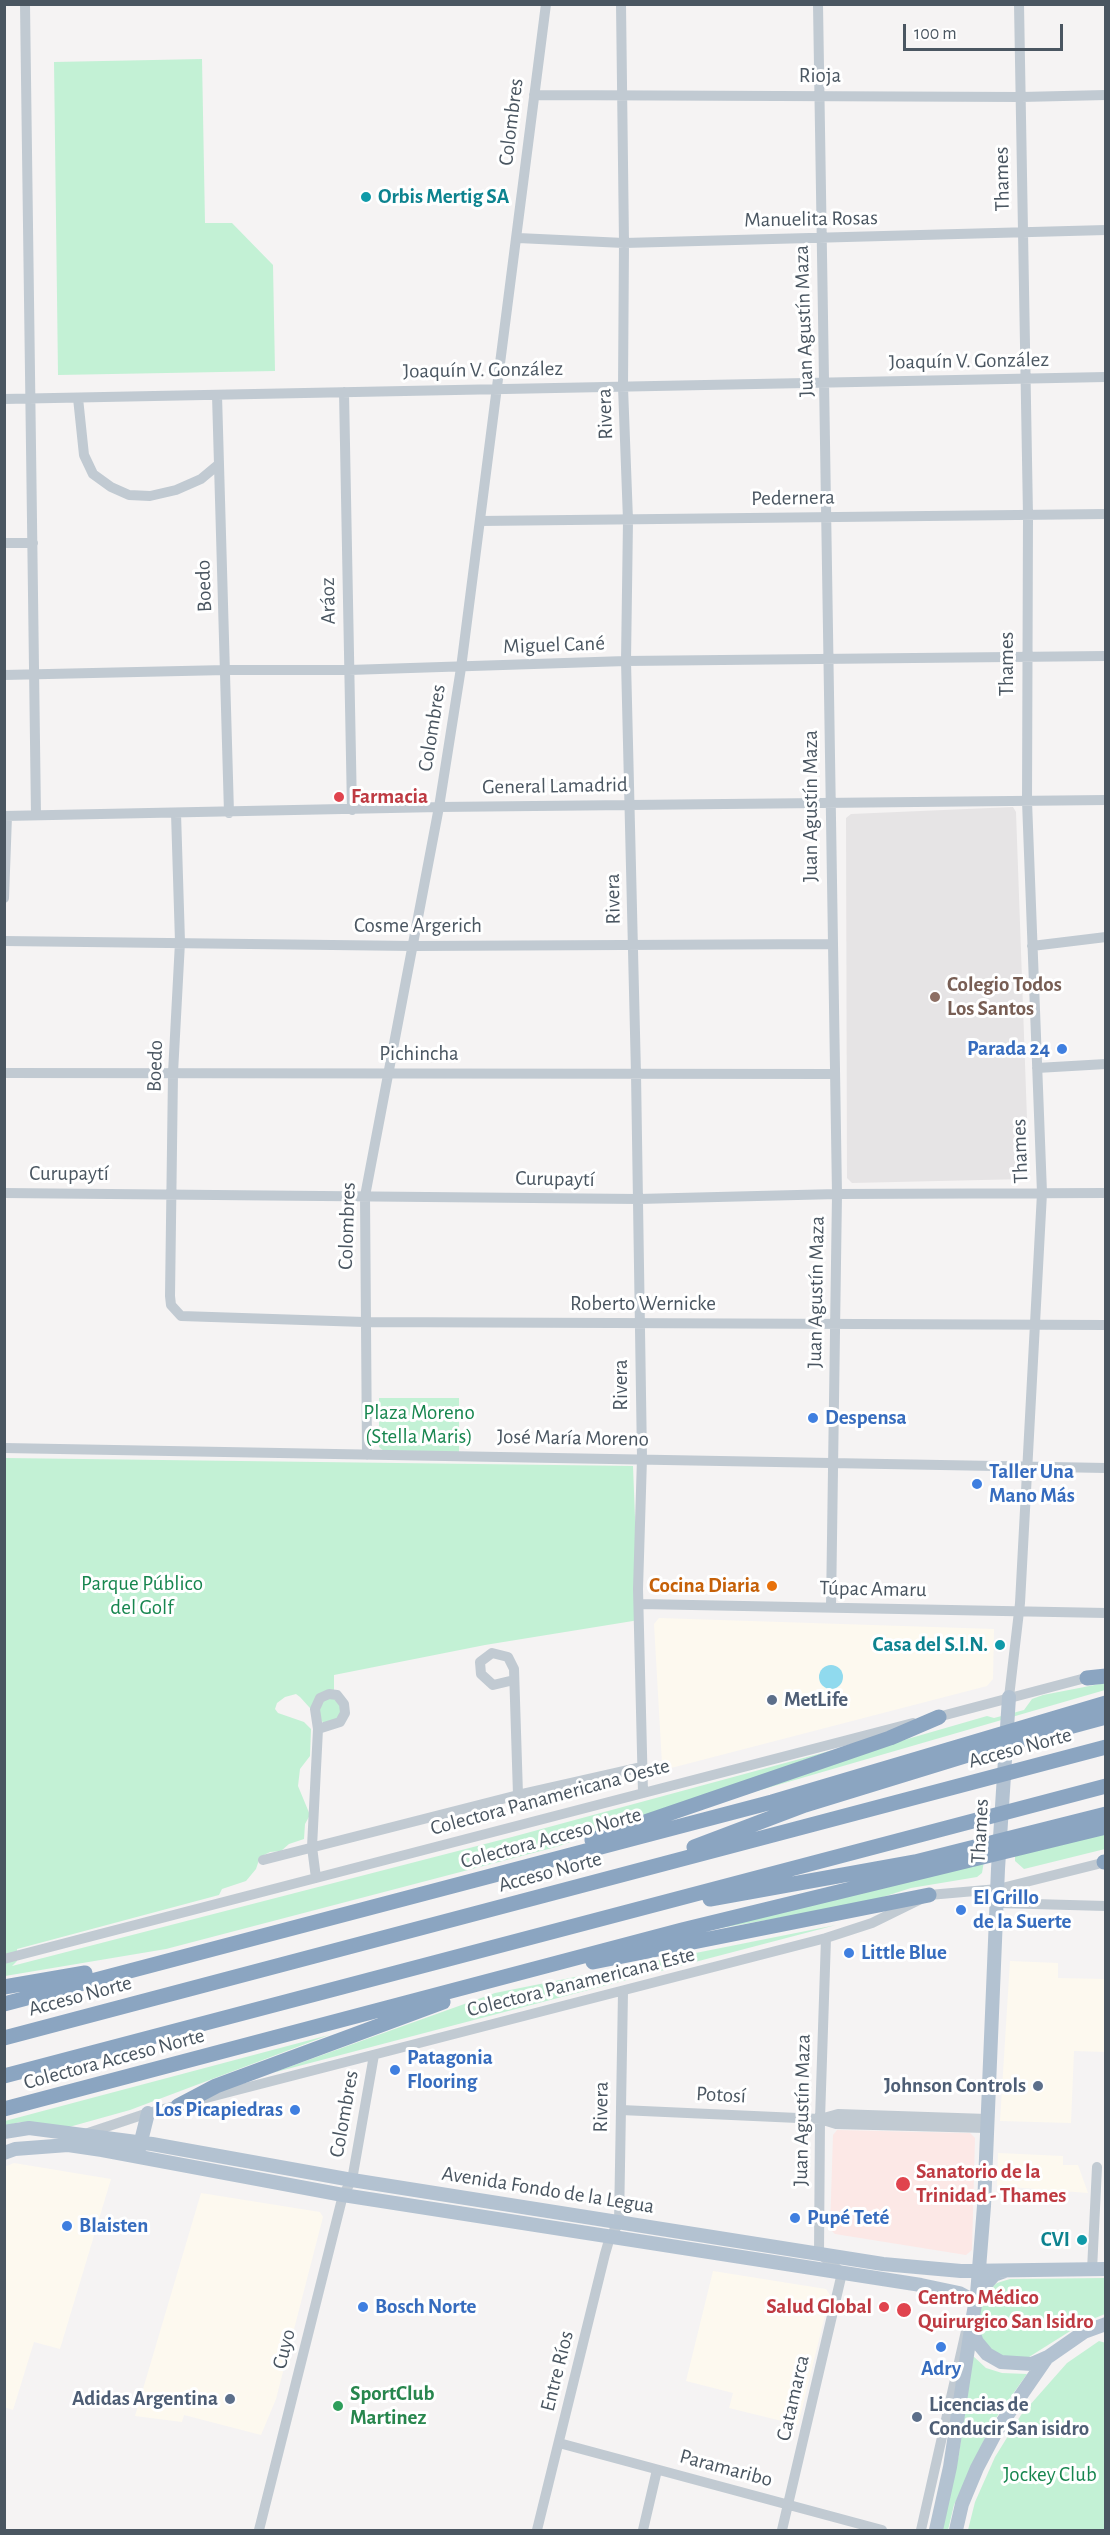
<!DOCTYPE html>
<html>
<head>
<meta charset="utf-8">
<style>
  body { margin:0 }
  #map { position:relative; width:1110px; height:2535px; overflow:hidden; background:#f5f3f3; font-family:"Alegreya Sans",sans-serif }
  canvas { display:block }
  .frame { position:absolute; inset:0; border:6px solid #4a5661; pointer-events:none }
  .scale { position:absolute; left:903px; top:24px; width:160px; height:27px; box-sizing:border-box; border:3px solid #4a5661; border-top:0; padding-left:8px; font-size:18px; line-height:21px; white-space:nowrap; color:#4a5661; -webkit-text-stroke:4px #fff; paint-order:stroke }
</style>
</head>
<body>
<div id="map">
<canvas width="1110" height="2535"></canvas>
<div class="frame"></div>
<div class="scale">100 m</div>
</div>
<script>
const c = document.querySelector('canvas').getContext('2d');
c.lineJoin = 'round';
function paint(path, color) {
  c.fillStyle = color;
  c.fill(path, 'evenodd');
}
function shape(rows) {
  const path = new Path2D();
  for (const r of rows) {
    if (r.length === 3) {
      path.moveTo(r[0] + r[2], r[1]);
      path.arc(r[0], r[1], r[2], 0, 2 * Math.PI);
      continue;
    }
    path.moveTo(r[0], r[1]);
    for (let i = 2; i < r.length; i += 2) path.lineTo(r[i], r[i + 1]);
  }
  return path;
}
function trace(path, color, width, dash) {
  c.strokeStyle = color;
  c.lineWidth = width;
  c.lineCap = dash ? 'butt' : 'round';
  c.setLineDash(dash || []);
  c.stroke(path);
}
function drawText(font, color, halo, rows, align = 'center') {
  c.font = font + ' "Alegreya Sans",sans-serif';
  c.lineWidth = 6;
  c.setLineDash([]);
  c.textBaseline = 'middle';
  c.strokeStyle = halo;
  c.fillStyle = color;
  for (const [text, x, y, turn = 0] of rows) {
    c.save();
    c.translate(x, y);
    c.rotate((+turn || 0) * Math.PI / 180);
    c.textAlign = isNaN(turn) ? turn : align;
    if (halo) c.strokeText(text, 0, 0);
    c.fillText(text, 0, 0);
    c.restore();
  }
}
const commercial = shape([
  [659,1618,994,1629,993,1679,987,1686,671,1768,662,1764,654,1624],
  [1010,1961,1058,1963,1058,1978,1105,1979,1105,2052,1074,2051,1071,2123,1000,2121],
  [998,2153,1063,2156,1063,2165,1078,2165,1088,2193,997,2186],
  [14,2163,111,2179,60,2349,34,2342,13,2410,4,2407,4,2167],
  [201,2193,320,2212,323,2217,276,2399,261,2435,184,2415,182,2422,135,2416],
  [713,2271,826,2289,830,2295,798,2425,729,2408,733,2393,686,2381]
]);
const education = shape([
  [1013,807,1016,812,1029,1175,1025,1179,852,1183,847,1178,846,818,851,814]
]);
const medical = shape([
  [837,2130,970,2133,975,2138,972,2250,966,2255,835,2234,830,2229,833,2135]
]);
const green = shape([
  [202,59,205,223,232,223,273,265,275,371,58,375,54,62],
  [379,1398,459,1398,459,1453,384,1451,379,1447],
  [5,1458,633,1466,639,1620,485,1645,334,1675,334,1692,348,1704,329,1729,300,1697,296,1694,285,1697,277,1703,275,1709,278,1713,304,1722,311,1729,310,1756,300,1769,298,1786,310,1815,305,1824,304,1839,289,1844,281,1851,270,1852,260,1857,256,1869,246,1881,222,1889,219,1895,17,1949,17,1961,12,1966,512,1837,833,1750,556,1847,166,1949,5,1976],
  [1105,1683,1105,1690,681,1813,859,1753,987,1716,994,1718,1024,1710,1032,1699,1043,1695],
  [1105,1831,1105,1849,1024,1869,1015,1861,1015,1854],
  [984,1861,982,1873,977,1877,911,1888,864,1903,698,1932],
  [836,1925,272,2073,495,1993],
  [329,2035,130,2110,69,2127,20,2122,5,2126,5,2121],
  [1105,2278,1105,2314,1083,2323,1029,2357,1003,2357,992,2352,977,2330,979,2303,986,2292,997,2283,1010,2279],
  [1099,2341,1106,2343,1105,2530,968,2530,975,2502,995,2457,1021,2415,1067,2363],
  [972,2355,986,2368,1002,2373,1027,2374,991,2425,954,2505,948,2530,942,2530,959,2454]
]);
const water = shape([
  [831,1677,12]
]);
const minor = shape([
  [25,4,36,815],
  [621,4,624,243,623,387,628,520,626,661,636,1074,642,1458,638,1589,643,1793],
  [818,4,837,1194,831,1607],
  [534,95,1021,97,1106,95],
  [518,238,624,243,1106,230],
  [344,392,352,810],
  [217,395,229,813],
  [78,398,84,455,93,474,111,487,129,495,150,496,176,490,201,479,219,464],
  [4,399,1106,377],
  [480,521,1106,514],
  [4,543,33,543],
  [4,675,226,670,349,670,626,661,1106,656],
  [176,813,180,942,173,1073,170,1296,171,1305,181,1316,364,1322,1106,1325],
  [4,816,439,807,1106,800],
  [4,898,7,816],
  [4,941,414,946,831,944],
  [1032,946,1106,937],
  [1037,1068,1106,1064],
  [4,1073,834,1074],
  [4,1193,638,1199,837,1194,1106,1193],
  [4,1448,1106,1468],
  [367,1455,365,1196,439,807,461,668,546,4],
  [640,1604,1106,1613],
  [514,1680,493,1685,481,1674,480,1662,492,1653,508,1657,514,1669,518,1795],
  [1009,1697,1020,1603,1042,1193,1027,801,1028,516,1019,4],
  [934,1718,1093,1676],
  [263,1860,518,1795,642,1767],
  [316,1878,312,1847,318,1729,315,1709,320,1698,329,1694,337,1695,344,1704,345,1713,340,1722,318,1729],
  [997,1903,1106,1906],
  [4,1959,913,1723],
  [621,2110,820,2119,836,2124,987,2128],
  [820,2119,838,2114,987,2119],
  [85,2134,148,2113,826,1938,872,1923,929,1895,998,1889,1106,1862],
  [1092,2270,1097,2167],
  [559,2443,882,2530],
  [259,2530,343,2195,352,2180,374,2055],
  [537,2530,605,2254,610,2237,619,2223,623,1992],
  [643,2530,657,2470],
  [782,2530,842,2273,819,2253,820,2119,826,1938],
  [921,2530,968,2322]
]);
const major = shape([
  [4,2132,29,2128,152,2144,352,2180,883,2264,961,2271,1106,2269],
  [139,2149,148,2113],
  [4,2153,15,2149,68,2145,102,2150,343,2195,921,2285,959,2293,974,2301],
  [1005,2271,994,2275,977,2294,971,2327,977,2342,987,2354,1001,2362,1032,2364,1048,2357,1084,2332,1106,2324],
  [977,2294,984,2206,998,1869,1009,1697],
  [936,2530,950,2467,971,2329],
  [956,2530,962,2504,977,2468,997,2430,1046,2359]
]);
const highway = shape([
  [1087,1678,1106,1676],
  [592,1840,890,1738,939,1717],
  [694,1847,805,1805,984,1750,1106,1717],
  [1104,1862,1106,1862],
  [710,1899,915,1862,1106,1814],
  [593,1962,929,1895],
  [4,1987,85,1973],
  [4,2004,772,1802,1106,1703],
  [4,2038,1106,1747],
  [4,2076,1106,1786],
  [178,2106,216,2086,443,2002],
  [4,2109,682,1930,1106,1827]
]);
const markers = [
  [366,197,6,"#0f9aa8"],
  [339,797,6,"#e0444e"],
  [935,997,6,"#8d6e63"],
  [1062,1049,6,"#3f7fe0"],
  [813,1418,6,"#3f7fe0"],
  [977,1484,6,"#3f7fe0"],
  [772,1586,6,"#e8710a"],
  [1000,1645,6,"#0f9aa8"],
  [772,1700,6,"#5c6f8a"],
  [961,1910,6,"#3f7fe0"],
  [849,1953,6,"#3f7fe0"],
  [395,2070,6,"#3f7fe0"],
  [1038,2086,6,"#5c6f8a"],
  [295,2110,6,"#3f7fe0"],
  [903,2184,8,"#e0444e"],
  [795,2218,6,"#3f7fe0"],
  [67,2226,6,"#3f7fe0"],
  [1082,2240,6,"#0f9aa8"],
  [363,2307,6,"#3f7fe0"],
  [884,2307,6,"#e0444e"],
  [904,2310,8,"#e0444e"],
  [941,2347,6,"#3f7fe0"],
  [230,2399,6,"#5c6f8a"],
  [338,2406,6,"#2e9e5b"],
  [917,2417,6,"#5c6f8a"]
];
const streetNames = [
  ["Rioja",820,76],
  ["Colombres",511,122,-83],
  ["Thames",1002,179,-91],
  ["Manuelita Rosas",811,219,-1],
  ["Juan Agustín Maza",804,321,-92],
  ["Joaquín V. González",969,361,-1],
  ["Joaquín V. González",483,370,-1],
  ["Rivera",605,414,-92],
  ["Pedernera",793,498,-1],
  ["Boedo",204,586,-92],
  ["Aráoz",328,601,-91],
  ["Miguel Cané",554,645,-2],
  ["Thames",1007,664,-90],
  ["Colombres",432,728,-81],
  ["General Lamadrid",555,786,-1],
  ["Juan Agustín Maza",811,806,-90],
  ["Rivera",613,899,-91],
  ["Cosme Argerich",418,926],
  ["Pichincha",419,1054],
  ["Boedo",155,1066,-88],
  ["Thames",1020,1151,-92],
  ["Curupaytí",69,1174],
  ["Curupaytí",555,1179,1],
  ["Colombres",347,1226,-88],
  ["Juan Agustín Maza",816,1292,-89],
  ["Roberto Wernicke",643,1304],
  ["Rivera",621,1385,-90],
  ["José María Moreno",573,1438,1],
  ["Túpac Amaru",873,1589,1],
  ["Acceso Norte",1020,1748,-15],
  ["Colectora Panamericana Oeste",550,1797,-15],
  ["Thames",980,1831,-87],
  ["Colectora Acceso Norte",551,1838,-15],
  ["Acceso Norte",550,1872,-15],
  ["Colectora Panamericana Este",581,1982,-14],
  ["Acceso Norte",80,1996,-15],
  ["Colectora Acceso Norte",114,2059,-15],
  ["Potosí",721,2095,3],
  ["Rivera",601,2107,-89],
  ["Juan Agustín Maza",802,2110,-89],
  ["Colombres",344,2114,-80],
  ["Avenida Fondo de la Legua",548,2190,9],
  ["Cuyo",284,2349,-76],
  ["Entre Ríos",557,2371,-76],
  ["Catamarca",793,2398,-77],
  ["Paramaribo",726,2468,15]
];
const cultureNames = [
  ["Orbis Mertig SA",378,197,"left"],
  ["Casa del S.I.N.",988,1645],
  ["CVI",1070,2240]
];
const healthNames = [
  ["Farmacia",351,797],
  ["Sanatorio de la",916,2172],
  ["Trinidad - Thames",916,2196],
  ["Centro Médico",918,2298],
  ["Quirurgico San Isidro",918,2322],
  ["Salud Global",872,2307,"right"]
];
const educationNames = [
  ["Colegio Todos",947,985],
  ["Los Santos",947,1009]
];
const shopNames = [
  ["Parada 24",1050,1049,"right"],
  ["Despensa",825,1418],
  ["Taller Una",989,1472],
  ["Mano Más",989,1496],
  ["El Grillo",973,1898],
  ["de la Suerte",973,1922],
  ["Little Blue",861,1953],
  ["Patagonia",407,2058],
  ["Flooring",407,2082],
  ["Los Picapiedras",283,2110,"right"],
  ["Pupé Teté",807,2218],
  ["Blaisten",79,2226],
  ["Bosch Norte",375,2307],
  ["Adry",941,2369,"center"]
];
const parkNames = [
  ["Plaza Moreno",419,1413],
  ["(Stella Maris)",419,1437],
  ["Parque Público",142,1584],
  ["del Golf",142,1608],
  ["Jockey Club",1050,2475]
];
const foodNames = [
  ["Cocina Diaria",760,1586]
];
const serviceNames = [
  ["MetLife",784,1700],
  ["Johnson Controls",1026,2086,"right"],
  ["Adidas Argentina",218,2399,"right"],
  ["Licencias de",929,2405],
  ["Conducir San isidro",929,2429]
];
const leisureNames = [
  ["SportClub",350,2394],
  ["Martinez",350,2418]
];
paint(commercial, '#fdf9ef');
paint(education, '#e6e4e5');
paint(medical, '#fce8e6');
paint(green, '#c3f1d5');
paint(water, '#90daee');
trace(minor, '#c1cad2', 10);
trace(major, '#b3c2d1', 14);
trace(highway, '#8ba5c1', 15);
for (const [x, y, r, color] of markers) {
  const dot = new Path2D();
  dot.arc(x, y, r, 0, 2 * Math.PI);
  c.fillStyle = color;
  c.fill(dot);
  trace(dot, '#fff', 2);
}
drawText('21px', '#4a5661', '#fff', streetNames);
drawText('bold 21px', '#0d838f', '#fff', cultureNames, 'right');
drawText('bold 21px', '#be3a42', '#fff', healthNames, 'left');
drawText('bold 21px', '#785e54', '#fff', educationNames, 'left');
drawText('bold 21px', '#366cbe', '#fff', shopNames, 'left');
drawText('21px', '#17864f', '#fff', parkNames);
drawText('bold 21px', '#c56008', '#fff', foodNames, 'right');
drawText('bold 21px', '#4e5e75', '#fff', serviceNames, 'left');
drawText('bold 21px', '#27864d', '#fff', leisureNames, 'left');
</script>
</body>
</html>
